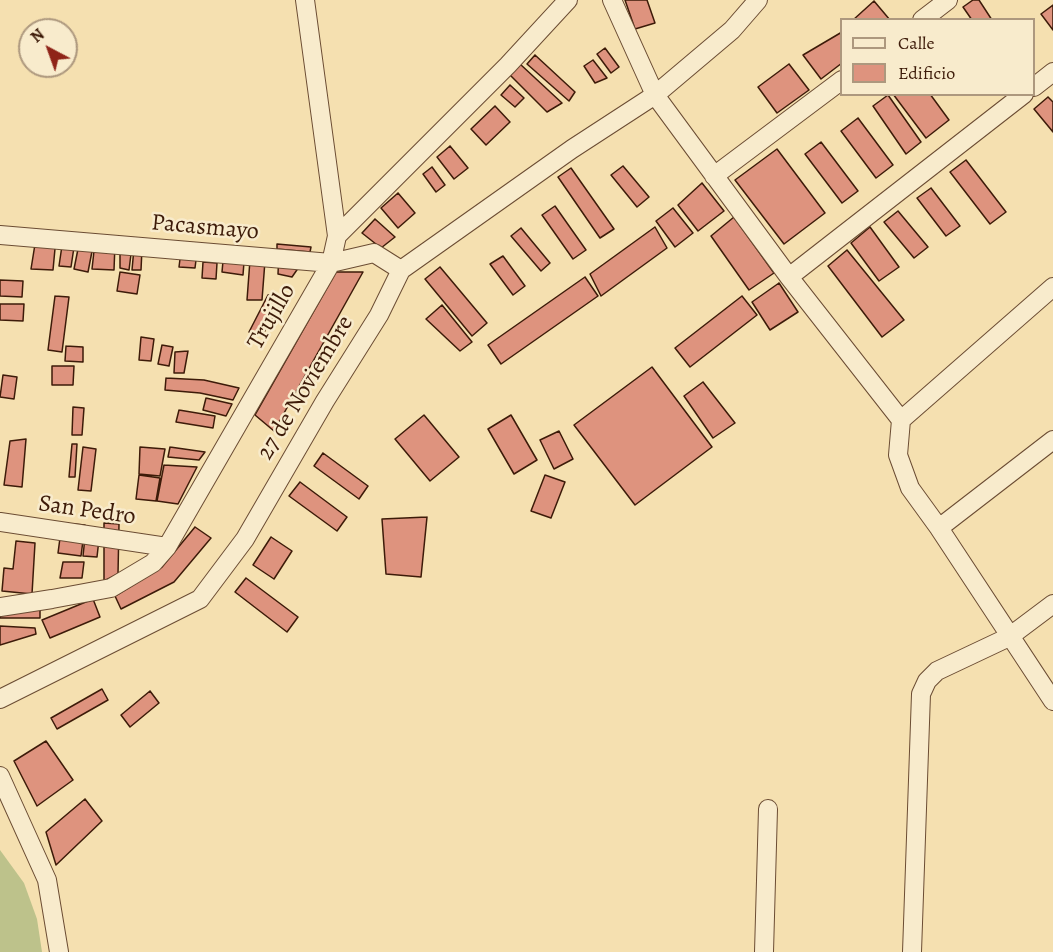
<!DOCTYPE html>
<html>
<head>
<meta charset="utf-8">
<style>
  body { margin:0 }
  #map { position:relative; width:1053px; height:952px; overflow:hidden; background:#f5e0b0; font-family:Alegreya,serif }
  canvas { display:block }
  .legend { position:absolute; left:840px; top:18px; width:195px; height:78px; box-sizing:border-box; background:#f8ebcc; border:2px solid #ad987e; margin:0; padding:8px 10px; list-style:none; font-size:18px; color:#3d1b09 }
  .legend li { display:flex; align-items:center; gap:12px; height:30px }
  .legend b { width:30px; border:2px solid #ad987e }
  .north { position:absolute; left:18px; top:18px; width:60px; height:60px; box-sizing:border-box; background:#f8ebcc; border:2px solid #ad987e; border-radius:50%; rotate:319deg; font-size:16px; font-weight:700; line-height:24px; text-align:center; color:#3d1b09 }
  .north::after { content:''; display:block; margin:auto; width:21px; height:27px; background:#8f2418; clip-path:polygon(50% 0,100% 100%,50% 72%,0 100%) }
</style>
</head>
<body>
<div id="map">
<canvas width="1053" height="952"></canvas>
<ul class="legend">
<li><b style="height:8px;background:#f8ebcc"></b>Calle</li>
<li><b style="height:16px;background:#de937e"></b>Edificio</li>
</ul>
<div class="north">N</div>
</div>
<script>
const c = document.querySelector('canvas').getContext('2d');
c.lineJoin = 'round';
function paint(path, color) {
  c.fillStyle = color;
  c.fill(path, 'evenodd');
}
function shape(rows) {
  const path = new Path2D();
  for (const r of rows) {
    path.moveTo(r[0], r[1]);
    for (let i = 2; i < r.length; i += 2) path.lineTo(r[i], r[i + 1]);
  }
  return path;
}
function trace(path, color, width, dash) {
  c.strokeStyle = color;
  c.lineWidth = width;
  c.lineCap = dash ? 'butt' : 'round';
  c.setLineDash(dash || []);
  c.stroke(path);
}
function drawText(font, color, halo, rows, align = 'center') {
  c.font = font + ' Alegreya,serif';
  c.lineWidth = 5;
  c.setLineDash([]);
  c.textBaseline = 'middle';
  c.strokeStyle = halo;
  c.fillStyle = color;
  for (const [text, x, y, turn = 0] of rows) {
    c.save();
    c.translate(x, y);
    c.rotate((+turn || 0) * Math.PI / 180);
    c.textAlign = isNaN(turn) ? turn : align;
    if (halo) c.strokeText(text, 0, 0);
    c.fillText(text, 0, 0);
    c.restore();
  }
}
const green = shape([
  [0,850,24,883,37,919,42,952,0,952]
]);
const building = shape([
  [625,0,647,0,655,23,635,29,625,0],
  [973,0,979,0,992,20,972,20,963,7,973,0],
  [874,1,890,20,853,20,874,1],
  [1053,5,1053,30,1041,14,1053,5],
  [842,32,842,63,821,79,803,55,842,32],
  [605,48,619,67,611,73,597,54,605,48],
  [535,55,575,92,569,101,527,64,535,55],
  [593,60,607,78,595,83,584,66,593,60],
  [520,64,562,103,547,112,509,74,520,64],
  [789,64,809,90,777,113,758,87,789,64],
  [510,85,524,98,515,107,501,95,510,85],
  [893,94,930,94,949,120,926,138,893,94],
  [888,95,921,142,906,154,873,106,888,95],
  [1048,97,1053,102,1053,132,1034,109,1048,97],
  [495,106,510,122,486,145,471,129,495,106],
  [858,118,893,165,876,178,841,131,858,118],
  [821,142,858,191,842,203,805,154,821,142],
  [450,146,468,168,454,179,437,157,450,146],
  [777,149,825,213,784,244,735,180,777,149],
  [966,160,1006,212,990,224,950,172,966,160],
  [623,166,649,197,637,207,611,175,623,166],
  [432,167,445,185,436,192,423,174,432,167],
  [571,168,614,229,600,238,558,177,571,168],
  [702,183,724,211,698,231,678,205,702,183],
  [931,188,960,226,946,236,917,198,931,188],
  [398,193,415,213,398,228,381,208,398,193],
  [555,206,586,250,573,259,542,215,555,206],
  [673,208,693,233,675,247,656,221,673,208],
  [898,211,928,247,914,258,884,222,898,211],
  [734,217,774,273,749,290,711,236,734,217],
  [375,219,395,237,381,248,362,233,375,219],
  [655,227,667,248,601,296,590,274,655,227],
  [870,227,899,267,879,281,851,243,870,227],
  [521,228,550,263,541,271,511,236,521,228],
  [64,232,76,234,71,267,59,266,64,232],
  [36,238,56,238,53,270,31,269,36,238],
  [80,239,94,241,88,272,74,269,80,239],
  [95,242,115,244,114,270,92,269,95,242],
  [277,244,311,247,310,252,277,249,277,244],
  [120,245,132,246,129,270,120,268,120,245],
  [134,248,142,249,141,270,132,270,134,248],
  [847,250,904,320,882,337,828,266,847,250],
  [181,251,197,252,195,268,179,267,181,251],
  [279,252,308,254,292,277,278,274,279,252],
  [503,256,525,286,513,295,490,264,503,256],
  [250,260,265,261,262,300,247,300,250,260],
  [223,261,244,262,243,275,222,272,223,261],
  [203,262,217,263,216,279,202,278,203,262],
  [440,267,487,323,472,336,425,279,440,267],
  [120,272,140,275,137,294,117,291,120,272],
  [336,272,363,272,274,431,255,415,336,272],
  [585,277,598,296,501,364,488,345,585,277],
  [0,280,23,281,22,297,0,296,0,280],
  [779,283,798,312,770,330,752,302,779,283],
  [268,295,283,299,262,336,249,332,268,295],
  [55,296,69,297,62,352,48,350,55,296],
  [742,296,757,315,690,367,675,348,742,296],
  [0,304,24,304,23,321,0,320,0,304],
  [442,305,472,342,460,351,426,319,442,305],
  [141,337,154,339,151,361,139,360,141,337],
  [162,345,173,347,169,366,158,364,162,345],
  [66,346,83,347,83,362,65,361,66,346],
  [188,351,184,373,174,373,175,352,188,351],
  [52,366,74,366,73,385,52,385,52,366],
  [652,367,712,447,635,505,574,425,652,367],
  [3,375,17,377,14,399,0,397,3,375],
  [166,378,204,380,239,388,233,400,200,393,165,390,166,378],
  [703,382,735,423,713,438,684,396,703,382],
  [206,398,232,404,226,416,203,410,206,398],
  [73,407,84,408,82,435,72,435,73,407],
  [179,410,215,416,213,428,176,422,179,410],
  [424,415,459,457,430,481,395,439,424,415],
  [511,415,537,460,514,474,488,429,511,415],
  [559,431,573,459,554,469,540,440,559,431],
  [26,439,22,487,4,485,10,441,26,439],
  [72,444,77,444,75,477,69,477,72,444],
  [83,447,96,449,91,491,78,490,83,447],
  [140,447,165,449,160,476,139,474,140,447],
  [170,447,205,452,199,460,168,457,170,447],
  [323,453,368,486,359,499,314,466,323,453],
  [164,465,197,467,178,504,157,501,164,465],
  [139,475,160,478,156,501,136,499,139,475],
  [545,475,565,482,551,518,531,511,545,475],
  [300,482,347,517,337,531,289,496,300,482],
  [427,517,421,577,386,574,382,519,427,517],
  [62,523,85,525,81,556,58,553,62,523],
  [104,523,119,524,118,574,104,581,104,523],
  [195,527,211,538,174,582,121,609,115,596,162,567,195,527],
  [86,528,100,530,97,557,83,556,86,528],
  [271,537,292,551,274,579,253,565,271,537],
  [16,541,35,543,32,594,2,591,4,568,13,569,16,541],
  [63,562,84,562,82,578,60,578,63,562],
  [246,578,298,617,287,632,235,592,246,578],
  [93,599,100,617,50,638,42,620,93,599],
  [0,605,40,607,40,618,0,618,0,605],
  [0,626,35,628,36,634,0,645,0,626],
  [102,689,108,700,57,729,51,718,102,689],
  [150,691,159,703,130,727,121,715,150,691],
  [46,741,73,780,37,806,14,761,46,741],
  [85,799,102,821,56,865,46,832,85,799]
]);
const minor = shape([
  [305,0,337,236],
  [612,0,655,95,789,277,901,420],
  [922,20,948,0],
  [1034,87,1053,72],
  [714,176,842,80],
  [0,235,331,263,374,253,401,270],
  [789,277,1024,94],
  [1053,287,901,420,898,455,910,488,939,528,1053,701],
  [0,522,167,547],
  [939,528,1053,440],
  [0,607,52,599,111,588,153,563,167,547,331,263,337,236,508,65,568,0],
  [0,699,200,599,245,539,325,401,379,315,401,270,572,149,655,95,732,30,758,0],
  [0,776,47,880,59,952],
  [764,952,768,809],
  [912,952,921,694,927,681,937,671,1009,637,1053,604]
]);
const streetNames = [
  ["Pacasmayo",205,228,5],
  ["Trujillo",272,317,-60],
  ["27 de Noviembre",306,388,-59],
  ["San Pedro",87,511,8]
];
paint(green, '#bdc28b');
paint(building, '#de937e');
trace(building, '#3d1b09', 1.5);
trace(minor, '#6b4c33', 20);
trace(minor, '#f8ebcc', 18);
drawText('24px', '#3d1b09', '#f8ebcc', streetNames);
</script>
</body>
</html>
